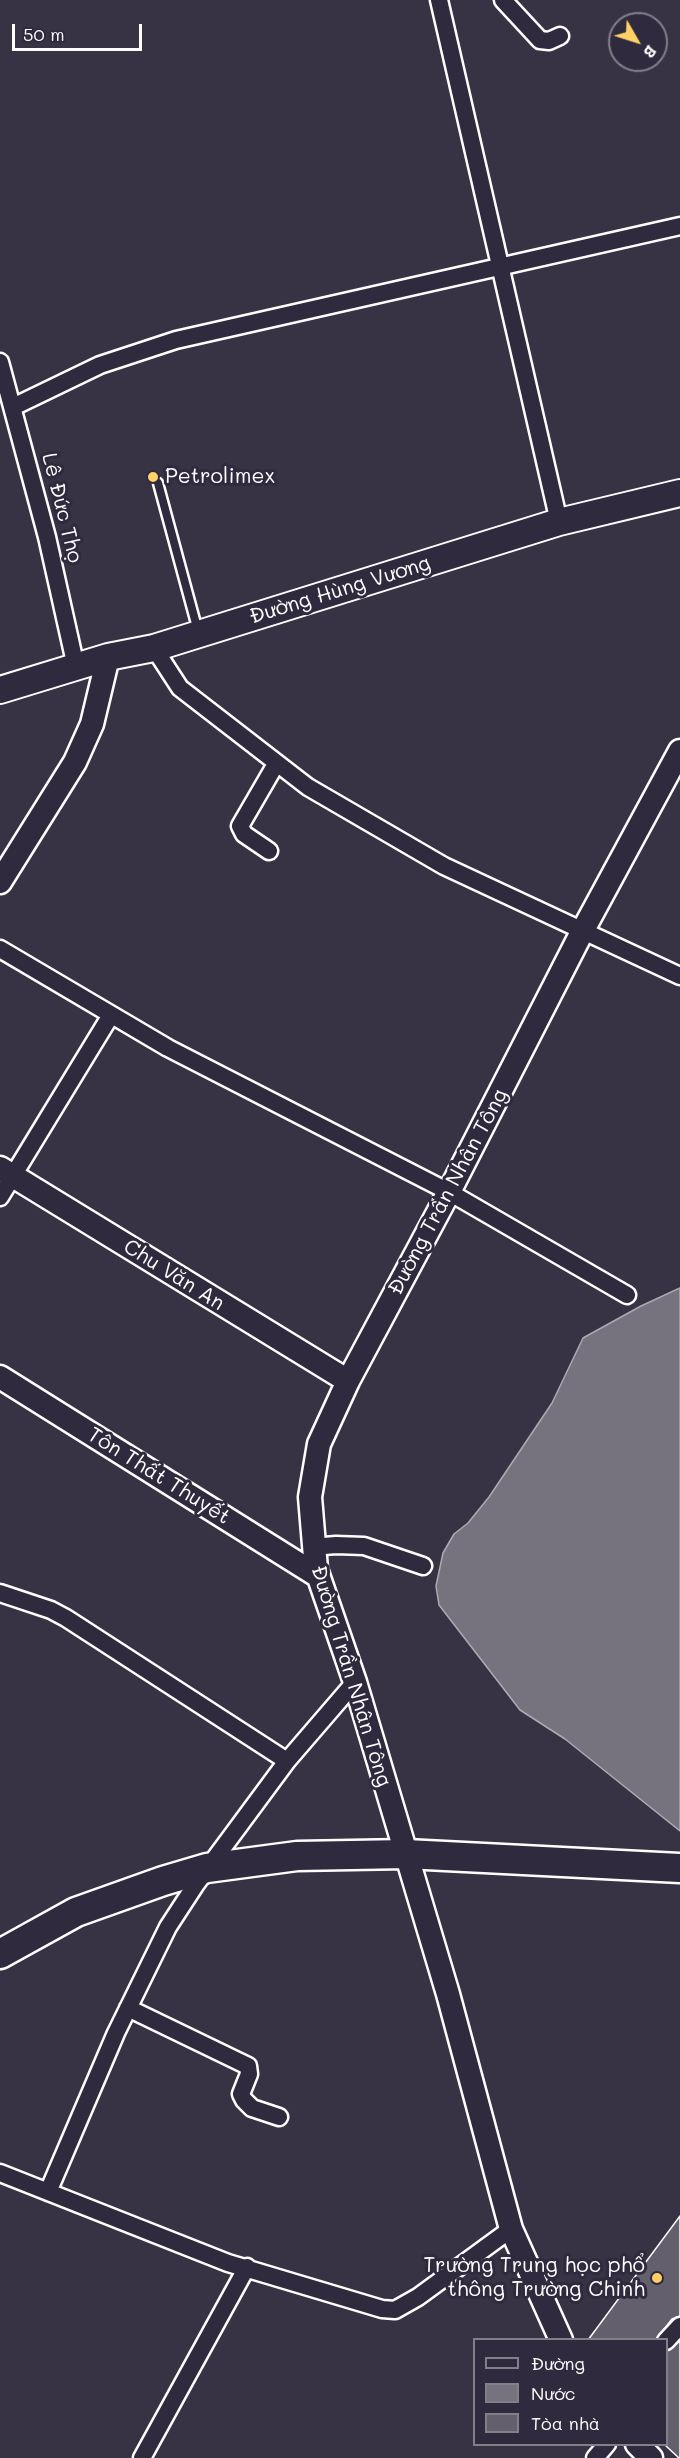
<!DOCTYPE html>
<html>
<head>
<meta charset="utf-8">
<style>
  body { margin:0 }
  #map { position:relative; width:680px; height:2458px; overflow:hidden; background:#373345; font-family:Mali,sans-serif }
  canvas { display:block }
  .legend { position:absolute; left:473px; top:2338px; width:195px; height:108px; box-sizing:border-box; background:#2f2a3d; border:2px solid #827f8b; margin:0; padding:8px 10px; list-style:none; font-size:18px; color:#fff }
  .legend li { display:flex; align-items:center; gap:12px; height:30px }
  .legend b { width:30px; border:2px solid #827f8b }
  .north { position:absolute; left:608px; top:12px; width:60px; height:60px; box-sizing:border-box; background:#2f2a3d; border:2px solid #827f8b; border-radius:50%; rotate:129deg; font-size:16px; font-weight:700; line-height:24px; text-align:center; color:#fff }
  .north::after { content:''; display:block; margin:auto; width:21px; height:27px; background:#ffd166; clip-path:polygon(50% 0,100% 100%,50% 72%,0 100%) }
  .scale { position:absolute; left:12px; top:24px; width:130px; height:27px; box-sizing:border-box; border:3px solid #fff; border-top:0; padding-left:8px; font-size:18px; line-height:21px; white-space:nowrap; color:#fff; -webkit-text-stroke:4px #2f2a3d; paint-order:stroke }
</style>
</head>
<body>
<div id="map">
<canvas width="680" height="2458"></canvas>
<ul class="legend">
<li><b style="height:8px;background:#2f2a3d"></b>Đường</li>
<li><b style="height:16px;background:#76737f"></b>Nước</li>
<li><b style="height:16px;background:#635f6d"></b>Tòa nhà</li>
</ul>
<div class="north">B</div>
<div class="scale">50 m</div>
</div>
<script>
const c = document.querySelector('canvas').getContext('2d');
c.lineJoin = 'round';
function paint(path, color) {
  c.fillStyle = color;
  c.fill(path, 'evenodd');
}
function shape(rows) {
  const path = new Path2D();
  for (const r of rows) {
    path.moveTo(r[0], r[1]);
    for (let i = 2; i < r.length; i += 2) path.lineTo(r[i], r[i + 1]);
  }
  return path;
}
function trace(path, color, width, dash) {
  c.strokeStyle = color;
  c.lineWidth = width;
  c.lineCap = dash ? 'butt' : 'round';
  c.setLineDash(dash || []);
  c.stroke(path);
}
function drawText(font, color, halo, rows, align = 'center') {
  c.font = font + ' Mali,sans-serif';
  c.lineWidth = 6;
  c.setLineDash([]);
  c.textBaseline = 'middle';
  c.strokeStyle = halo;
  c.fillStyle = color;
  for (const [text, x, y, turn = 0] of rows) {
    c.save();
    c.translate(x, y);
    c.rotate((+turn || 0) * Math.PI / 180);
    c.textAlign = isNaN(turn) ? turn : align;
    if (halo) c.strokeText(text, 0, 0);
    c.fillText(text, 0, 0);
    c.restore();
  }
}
const water = shape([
  [680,1288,680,1831,565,1739,520,1710,439,1605,436,1586,443,1553,454,1534,468,1523,489,1497,552,1403,583,1338,641,1306,680,1288]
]);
const building = shape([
  [680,2216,680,2316,672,2319,656,2340,588,2340,680,2216],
  [680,2341,680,2458,679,2458,666,2446,666,2351,680,2341]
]);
const lane = shape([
  [158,483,198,631]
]);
const street = shape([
  [439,0,559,522],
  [503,0,540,40,549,41,560,36],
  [0,362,47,537,76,667],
  [13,407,100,365,176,340,680,226],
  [154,648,180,688,308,787,444,866,680,976],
  [269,851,244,834,240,826,276,764],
  [0,949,168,1048,449,1192,627,1295],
  [0,1197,111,1015],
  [312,1547,336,1545,364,1546,423,1566],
  [0,1593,51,1610,66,1618,287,1761],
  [128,2008,248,2066,249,2074,241,2094,244,2100,252,2108,279,2117],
  [0,2173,228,2263,382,2309,395,2310,418,2297,511,2229],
  [48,2192,116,2033,168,1927,196,1884,287,1761,355,1682],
  [666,2341,680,2326],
  [142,2458,247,2267],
  [595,2458,607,2444]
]);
const secondary = shape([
  [0,882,75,762,92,724,108,657],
  [0,1168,348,1381],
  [0,1377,318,1576],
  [561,2340,511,2229,448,1994,355,1682,316,1569,310,1497,319,1444,348,1381,449,1192,582,932,680,751],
  [637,2444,651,2458]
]);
const primary = shape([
  [0,690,108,657,154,648,559,522,680,493]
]);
const highway = shape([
  [0,1954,76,1912,163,1881,207,1868,297,1856,406,1854,680,1868]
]);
const markers = [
  [153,477,6,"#ffd166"],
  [657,2278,6,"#ffd166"]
];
const poiNames = [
  ["Petrolimex",165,477],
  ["Trường Trung học phổ",645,2266,"right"],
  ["thông Trường Chinh",645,2290,"right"]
];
const streetNames = [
  ["Lê Đức Thọ",62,508,76],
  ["Đường Hùng Vương",340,590,-17],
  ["Đường Trần Nhân Tông",448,1192,-62],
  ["Chu Văn An",174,1275,32],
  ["Tôn Thất Thuyết",159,1476,32],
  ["Đường Trần Nhân Tông",351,1676,73]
];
paint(water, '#76737f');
trace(water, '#adabb2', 1.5);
paint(building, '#635f6d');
trace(building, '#fff', 1.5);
trace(lane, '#fff', 13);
trace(street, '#fff', 21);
trace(secondary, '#fff', 27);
trace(primary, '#fff', 30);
trace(highway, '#fff', 33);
trace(lane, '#2f2a3d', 8);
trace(street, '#2f2a3d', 16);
trace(secondary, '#2f2a3d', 22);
trace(primary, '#2f2a3d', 26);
trace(highway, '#2f2a3d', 28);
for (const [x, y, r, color] of markers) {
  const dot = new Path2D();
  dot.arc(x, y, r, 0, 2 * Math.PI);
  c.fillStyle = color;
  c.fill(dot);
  trace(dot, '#2f2a3d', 2);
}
drawText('21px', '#fff', '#2f2a3d', poiNames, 'left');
drawText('21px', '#fff', '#2f2a3d', streetNames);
</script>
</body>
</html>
